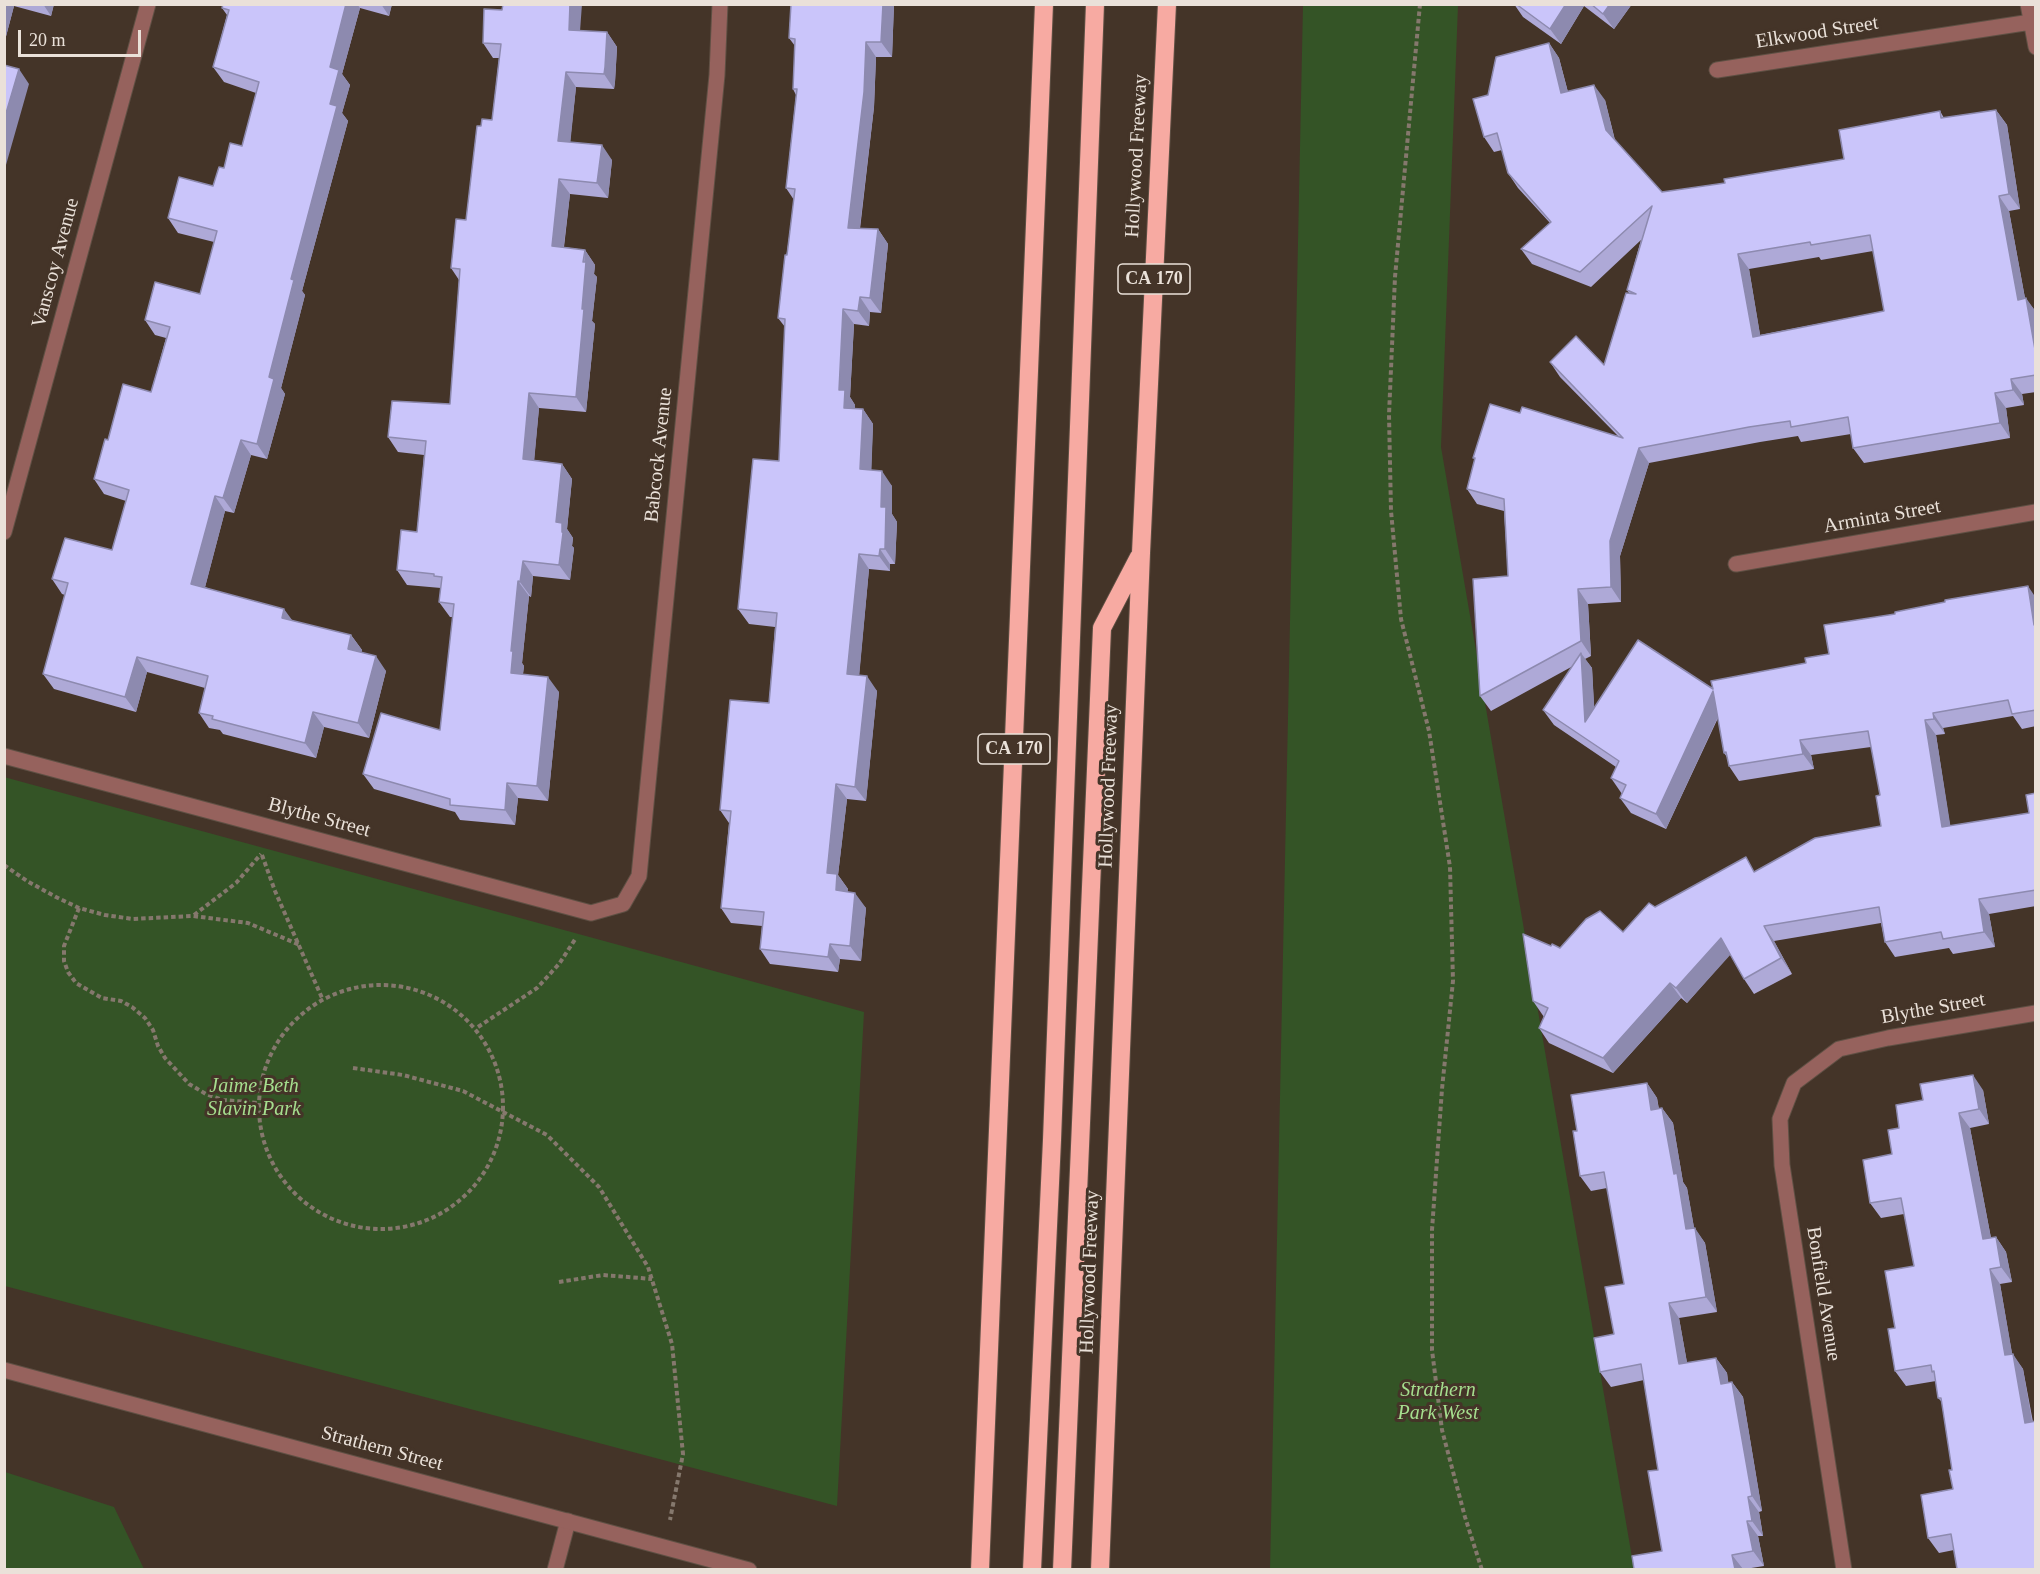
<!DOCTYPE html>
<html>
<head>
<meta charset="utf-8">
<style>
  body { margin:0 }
  #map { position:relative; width:2040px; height:1574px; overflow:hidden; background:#443428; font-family:"Times New Roman",serif }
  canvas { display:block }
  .frame { position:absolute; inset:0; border:6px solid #eae1d9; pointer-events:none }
  .scale { position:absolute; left:18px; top:30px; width:123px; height:27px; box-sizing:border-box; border:3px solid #eae1d9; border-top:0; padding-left:8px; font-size:18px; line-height:21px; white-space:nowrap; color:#eae1d9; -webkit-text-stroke:4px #443428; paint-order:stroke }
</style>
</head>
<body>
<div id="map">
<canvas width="2040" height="1574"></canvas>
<div class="frame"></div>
<div class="scale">20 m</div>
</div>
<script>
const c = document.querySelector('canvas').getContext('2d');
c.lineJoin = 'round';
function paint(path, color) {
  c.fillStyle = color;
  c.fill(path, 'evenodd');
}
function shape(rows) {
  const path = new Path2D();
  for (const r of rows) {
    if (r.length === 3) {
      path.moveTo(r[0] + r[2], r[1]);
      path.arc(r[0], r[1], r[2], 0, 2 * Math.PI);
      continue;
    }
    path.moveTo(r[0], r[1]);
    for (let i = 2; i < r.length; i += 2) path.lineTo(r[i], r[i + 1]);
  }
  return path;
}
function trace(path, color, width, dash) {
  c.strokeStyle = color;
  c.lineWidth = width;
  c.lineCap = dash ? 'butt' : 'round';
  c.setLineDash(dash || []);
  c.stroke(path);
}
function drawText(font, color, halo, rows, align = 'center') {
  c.font = font + ' "Times New Roman",serif';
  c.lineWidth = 6;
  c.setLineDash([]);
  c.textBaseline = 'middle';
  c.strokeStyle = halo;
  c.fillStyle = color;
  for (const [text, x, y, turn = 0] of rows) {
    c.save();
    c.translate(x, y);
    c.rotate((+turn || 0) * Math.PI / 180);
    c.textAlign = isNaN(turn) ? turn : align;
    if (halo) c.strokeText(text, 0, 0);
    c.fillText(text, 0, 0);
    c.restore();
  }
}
const green = shape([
  [1303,5,1458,5,1441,447,1634,1569,1270,1570],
  [4,777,864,1012,837,1506,5,1286],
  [5,1472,114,1507,144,1569,5,1569]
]);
const path = shape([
  [1420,4,1395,277,1389,415,1391,511,1401,619,1429,731,1450,867,1453,981,1442,1089,1432,1230,1432,1350,1442,1430,1465,1517,1482,1570],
  [262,855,275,891,322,998],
  [4,865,27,881,56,897,79,908,105,915,133,919,193,916,248,923,300,945],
  [79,908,64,946,64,961,68,972,76,983,102,998,121,1001,132,1007,145,1018,153,1030,158,1046,165,1058,189,1084,206,1094,223,1100,258,1103],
  [194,915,236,883,261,854],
  [381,1107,122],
  [478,1027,537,988,559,964,576,938],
  [353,1068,403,1075,463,1091,547,1135,599,1187,648,1267,672,1344,683,1454,670,1520],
  [559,1282,603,1275,652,1279]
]);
const service = shape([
  [555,1570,568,1521]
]);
const minor = shape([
  [2028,4,2036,47],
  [1717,70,2031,22],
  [4,532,148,4],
  [1736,564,2036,512],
  [4,756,591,913,623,904,639,876,717,75,720,4],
  [1844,1570,1782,1165,1780,1119,1794,1083,1839,1049,1888,1038,2036,1013]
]);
const tertiary = shape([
  [4,1370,749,1570]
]);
const motorway = shape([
  [980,1570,1044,4],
  [1032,1570,1052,1140,1095,4],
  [1062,1570,1102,628,1139,557],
  [1100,1570,1141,553,1167,4]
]);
const wall = shape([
  [4,4,54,4,51,16,14,6,4,44],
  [223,4,392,4,389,16,360,8,342,74,350,85,342,113,348,121,302,291,305,295,281,388,285,394,267,459,251,455,234,513,225,511,205,587,293,621,351,635,362,650,361,653,386,671,369,738,324,727,316,758,223,734,220,730,209,728,199,713,205,688,147,672,136,712,54,689,43,674,65,595,62,594,52,579,112,550,126,501,104,494,94,479,108,440,151,392,166,338,155,335,145,320,200,294,214,242,178,233,168,218,213,186,224,168,242,146,256,93,224,82,213,67,227,15,222,8],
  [791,4,894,4,892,57,876,57,874,107,860,229,878,229,888,244,881,313,870,312,869,326,854,324,850,397,855,405,855,409,863,409,873,424,871,470,892,486,892,514,897,522,895,564,890,564,890,571,869,569,859,675,877,691,866,801,847,799,838,875,848,889,847,892,866,908,861,961,840,959,838,972,770,964,760,949,762,926,731,923,721,908,729,823,720,810,769,703,775,627,749,624,738,609,779,461,785,327,778,318,794,200,786,188,796,95,793,89,795,46,789,38],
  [1514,4,1632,4,1614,29,1584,6,1561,44,1523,17],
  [502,10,580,31,607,32,617,47,615,82,614,89,576,87,570,142,612,160,608,198,570,194,564,247,585,250,595,265,594,274,597,277,592,321,595,324,586,412,539,408,534,460,562,464,572,479,567,529,573,538,572,546,574,548,570,580,533,576,531,597,529,596,522,663,524,666,523,674,559,692,548,801,518,798,515,825,460,820,455,812,374,789,363,774,440,730,453,617,450,617,439,602,441,588,407,585,397,570,417,532,424,455,398,452,388,437,450,404,459,280,451,268,466,220,481,126,492,120,499,58,493,58,483,43],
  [1549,43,1559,58,1568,92,1605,100,1615,140,1662,192,1725,183,1844,159,1940,111,1944,118,1996,110,2007,125,2020,209,2009,211,2025,298,2036,312,2036,392,2022,394,2024,405,2006,408,2010,438,1864,463,1853,448,1851,434,1801,442,1798,436,1760,442,1649,463,1620,556,1621,602,1588,604,1591,656,1585,659,1592,668,1594,708,1713,689,1806,663,1829,654,2036,598,2036,726,2022,729,2013,716,1943,728,1945,734,1936,735,1950,826,2029,813,2036,793,2036,906,1989,914,1995,947,1953,954,1949,948,1895,957,1885,942,1881,923,1774,941,1792,974,1754,994,1744,979,1730,954,1687,1003,1681,998,1613,1073,1549,1043,1539,1028,1544,1017,1533,1001,1551,946,1560,948,1623,932,1655,907,1881,826,1880,795,1871,747,1811,755,1814,769,1739,781,1729,766,1727,757,1724,753,1718,718,1666,829,1631,813,1620,798,1622,794,1611,778,1616,767,1554,725,1543,710,1573,666,1491,711,1480,696,1508,576,1504,511,1477,504,1467,489,1475,459,1473,458,1520,413,1618,436,1560,377,1550,362,1604,365,1629,293,1627,290,1641,240,1591,287,1532,264,1521,249,1550,223,1518,188,1508,173,1502,150,1494,152,1484,137,1488,95],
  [1873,251,1884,311,1760,335,1749,269,1819,257,1821,260],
  [1647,1083,1657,1098,1659,1109,1662,1108,1673,1123,1683,1182,1687,1188,1694,1228,1705,1243,1717,1312,1679,1318,1687,1363,1716,1358,1727,1373,1728,1383,1732,1382,1743,1397,1762,1511,1759,1512,1763,1536,1758,1536,1764,1566,1745,1569,1634,1569,1662,1551,1658,1470,1644,1380,1611,1387,1600,1372,1614,1334,1624,1284,1607,1188,1591,1191,1580,1176,1577,1131],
  [1983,1090,1989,1124,1970,1128,1991,1238,1996,1237,2006,1252,2012,1282,2000,1284,2012,1354,2023,1369,2033,1422,1954,1550,1939,1553,1928,1538,1953,1489,1952,1470,1942,1402,1938,1398,1936,1381,1906,1386,1895,1371,1895,1328,1914,1266,1904,1214,1881,1218,1870,1203,1892,1154,1899,1128]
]);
const shadedWall = shape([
  [4,4,13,4,14,6,4,44],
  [43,4,54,4,51,16],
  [346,4,357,4,360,8,342,74,350,85,342,113,348,121,302,291,305,295,281,388,285,394,267,459,257,444,269,377,330,104,330,67],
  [381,4,392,4,389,16],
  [570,4,582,4,579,45,569,30],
  [883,4,894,4,892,57,881,42],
  [1566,4,1583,4,1584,6,1561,44,1550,29],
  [1610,4,1632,4,1614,29,1603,14],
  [607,32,617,47,615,82,614,89,604,74],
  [866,42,876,57,874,107,858,243,848,228],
  [1549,43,1559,58,1572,108,1561,93],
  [19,69,29,84,4,172,4,120],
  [566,72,576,87,569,156,558,141],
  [1594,85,1605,100,1616,145,1606,130],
  [1996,110,2007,125,2020,209,2009,194],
  [602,145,612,160,608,198,597,183],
  [559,179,570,194,562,261,552,246],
  [1999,196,2009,211,2028,315,2018,300],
  [878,229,888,244,881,313,870,298],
  [585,250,595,265,594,274,597,277,592,321,595,324,586,412,576,397],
  [1738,254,1749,269,1763,352,1753,337],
  [860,297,870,312,869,326,858,311],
  [2026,298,2036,312,2036,355],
  [843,309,854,324,850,397,855,405,855,423,844,408,839,390],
  [2011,379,2022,394,2024,405,2013,390],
  [529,393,539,408,533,474,523,459],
  [1995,393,2006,408,2010,438,2000,423],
  [863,409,873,424,871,484,860,469],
  [241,440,251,455,234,513,223,498],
  [1639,448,1649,463,1620,556,1621,602,1611,587,1610,541],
  [562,464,572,479,567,529,573,538,572,546,574,548,570,580,559,565,556,522],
  [882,471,892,486,892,514,897,522,895,564,885,549,881,507],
  [215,496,225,511,202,599,191,584],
  [880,549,890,564,890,571,879,556],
  [859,554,869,569,858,689,847,674],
  [523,561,533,576,531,597,520,582],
  [518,581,529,596,522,663,524,666,521,688,511,673,511,651],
  [2028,586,2036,598,2036,628,2034,625],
  [1578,589,1588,604,1591,656,1581,641],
  [284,609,295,624,282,618],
  [351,635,362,650,358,664,348,649],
  [1581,653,1592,668,1596,737,1585,722],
  [376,656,386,671,369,738,358,723],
  [137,657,147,672,136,712,125,697],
  [867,676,877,691,866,801,855,787],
  [548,677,559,692,548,801,537,786],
  [1713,691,1723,706,1666,829,1656,814],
  [313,712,324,727,316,758,305,743],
  [1933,713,1943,728,1945,734,1934,719],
  [1925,720,1936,735,1953,842,1942,827],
  [1800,740,1811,755,1814,769,1803,754],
  [507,783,518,798,515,825,505,810],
  [836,784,847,799,838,875,848,889,846,905,836,890,827,873],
  [855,893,866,908,861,961,850,946],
  [1979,899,1989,914,1995,947,1984,932],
  [1764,926,1774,941,1792,974,1781,958],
  [1721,938,1732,953,1687,1003,1676,988],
  [830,944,840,959,838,972,828,957],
  [1670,983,1681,998,1613,1073,1603,1058],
  [1973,1075,1983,1090,1989,1124,1979,1109],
  [1647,1083,1657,1098,1661,1125,1651,1110],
  [1662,1108,1673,1123,1683,1182,1687,1188,1697,1244,1686,1229,1674,1174],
  [1959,1113,1970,1128,1994,1254,1983,1239],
  [1695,1228,1705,1243,1717,1312,1706,1297],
  [1996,1237,2006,1252,2012,1282,2001,1267],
  [1990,1269,2000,1284,2015,1370,2005,1355],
  [1669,1303,1679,1318,1690,1379,1679,1364],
  [2013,1354,2023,1369,2035,1438,2025,1423],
  [1716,1358,1727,1373,1731,1399,1721,1384],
  [1732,1382,1743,1397,1762,1511,1752,1496],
  [1748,1497,1759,1512,1763,1536,1752,1521],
  [1747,1521,1758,1536,1764,1566,1753,1551],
  [1732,1555,1743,1569,1735,1569]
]);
const building = shape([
  [223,4,346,4,330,67,339,70,330,104,337,106,291,279,294,280,269,377,274,379,257,444,241,440,223,498,215,496,191,584,284,609,282,618,351,635,348,649,376,656,358,723,313,712,305,743,212,719,213,716,199,713,208,676,137,657,125,697,43,674,68,583,52,579,65,538,112,550,129,490,94,479,105,439,108,440,123,384,151,392,170,327,145,320,155,282,200,294,217,231,168,218,179,177,213,186,219,167,224,168,230,143,242,146,259,82,213,67,229,10,222,8,223,4],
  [503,4,570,4,569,30,607,32,605,67,604,74,566,72,558,141,602,145,597,183,559,179,552,246,585,250,583,262,586,262,582,309,584,309,576,397,529,393,523,459,562,464,556,522,562,523,562,532,563,533,559,565,523,561,520,582,518,581,511,651,513,651,511,673,548,677,537,786,507,783,505,810,450,805,450,799,363,774,381,713,440,730,454,604,439,602,442,577,434,576,434,574,397,570,401,530,417,532,426,441,388,437,392,401,450,404,460,269,451,268,456,219,466,220,477,126,481,126,482,119,492,120,501,44,483,43,484,9,502,10,503,4],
  [791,4,883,4,881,42,866,42,864,92,848,228,878,229,870,298,860,297,858,311,843,309,839,390,845,390,844,408,863,409,860,469,882,471,881,507,886,507,885,549,880,549,879,556,859,554,847,674,867,676,855,787,836,784,827,873,837,874,836,890,855,893,850,946,830,944,828,957,760,949,764,912,721,908,731,811,720,810,730,700,769,703,777,613,738,609,753,459,779,461,785,319,778,318,785,255,787,255,795,189,786,188,797,89,793,89,795,39,789,38,791,4],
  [1516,4,1566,4,1550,29,1516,4],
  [1591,4,1610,4,1603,14,1591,4],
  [1549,43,1561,93,1594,85,1606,130,1662,192,1725,183,1724,179,1844,159,1839,130,1940,111,1941,118,1996,110,2009,194,1999,196,2018,300,2026,298,2036,355,2036,375,2011,379,2013,390,1995,393,2000,423,1853,448,1848,417,1791,427,1790,421,1749,427,1639,448,1610,541,1611,587,1578,589,1581,641,1480,696,1473,579,1508,576,1504,499,1467,489,1475,458,1473,458,1490,404,1520,413,1522,407,1623,438,1550,362,1576,336,1604,365,1626,293,1636,294,1627,290,1652,206,1580,272,1521,249,1551,222,1508,173,1497,133,1484,137,1473,99,1488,95,1496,57,1549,43],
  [1870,235,1884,311,1753,337,1738,254,1810,242,1811,245,1870,235],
  [4,65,19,69,4,120,4,65],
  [2028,586,2034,625,2036,625,2036,710,2012,714,2008,700,1933,713,1934,719,1925,720,1942,827,2029,813,2026,795,2036,793,2036,890,1979,899,1984,932,1943,939,1941,932,1885,942,1879,907,1764,926,1781,958,1744,979,1721,938,1676,988,1670,983,1603,1058,1539,1028,1548,1008,1533,1001,1523,934,1551,946,1552,944,1560,948,1586,919,1600,911,1623,932,1649,903,1655,907,1746,857,1754,872,1815,838,1881,826,1876,796,1880,795,1868,731,1800,740,1803,754,1729,766,1726,752,1724,753,1713,691,1656,814,1620,798,1626,785,1611,778,1619,761,1543,710,1581,653,1585,722,1638,640,1713,689,1711,681,1806,663,1805,658,1829,654,1824,625,1895,614,1895,612,1945,602,1945,600,2028,586],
  [1973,1075,1979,1109,1959,1113,1983,1239,1996,1237,2001,1267,1990,1269,2005,1355,2013,1354,2025,1423,2036,1421,2036,1569,1957,1569,1951,1534,1928,1538,1921,1495,1953,1489,1949,1470,1952,1470,1941,1398,1938,1398,1934,1371,1932,1372,1931,1365,1895,1371,1888,1329,1895,1328,1885,1271,1914,1266,1901,1198,1870,1203,1863,1160,1892,1154,1888,1130,1899,1128,1896,1105,1923,1100,1920,1084,1973,1075],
  [1647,1083,1651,1110,1662,1108,1674,1174,1677,1173,1686,1229,1695,1228,1706,1297,1669,1303,1679,1364,1716,1358,1721,1384,1732,1382,1752,1496,1748,1497,1752,1521,1747,1521,1753,1551,1732,1555,1735,1569,1634,1569,1632,1556,1662,1551,1648,1471,1658,1470,1641,1364,1600,1372,1594,1338,1614,1334,1605,1287,1624,1284,1604,1172,1580,1176,1573,1131,1577,1131,1571,1095,1647,1083]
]);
const shields = [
  [1154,279,72],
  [1014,749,72]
];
const shieldNames = [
  ["CA 170",1154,279],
  ["CA 170",1014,749]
];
const streetNames = [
  ["Elkwood Street",1817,33,-9],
  ["Hollywood Freeway",1137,156,-87],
  ["Vanscoy Avenue",56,263,-75],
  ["Babcock Avenue",659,455,-84],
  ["Arminta Street",1882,517,-10],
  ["Hollywood Freeway",1109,786,-88],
  ["Blythe Street",319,818,15],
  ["Blythe Street",1933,1009,-10],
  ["Hollywood Freeway",1090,1272,-88],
  ["Bonfield Avenue",1823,1294,81],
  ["Strathern Street",382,1449,15]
];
const parkNames = [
  ["Jaime Beth",254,1087],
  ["Slavin Park",254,1110],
  ["Strathern",1438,1391],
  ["Park West",1438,1414]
];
paint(green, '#345426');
trace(service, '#5f5044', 17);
trace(minor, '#5f5044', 17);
trace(tertiary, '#5f5044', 17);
trace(motorway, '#5f5044', 20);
trace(path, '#85786d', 4, [4.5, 3]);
trace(service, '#96625d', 15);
trace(minor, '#96625d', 15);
trace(tertiary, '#96625d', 15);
trace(motorway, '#f7aaa2', 18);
paint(wall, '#aea9d7');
paint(shadedWall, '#8d8aaf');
paint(building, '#cac5fa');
trace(building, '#8d8aaf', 1.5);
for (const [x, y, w] of shields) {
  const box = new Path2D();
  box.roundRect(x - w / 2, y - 15, w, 30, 4.5);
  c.fillStyle = '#443428';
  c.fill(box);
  trace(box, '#eae1d9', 1.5);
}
drawText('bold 18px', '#eae1d9', null, shieldNames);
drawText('20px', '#eae1d9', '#443428', streetNames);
drawText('italic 20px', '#a5de8e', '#443428', parkNames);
</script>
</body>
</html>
